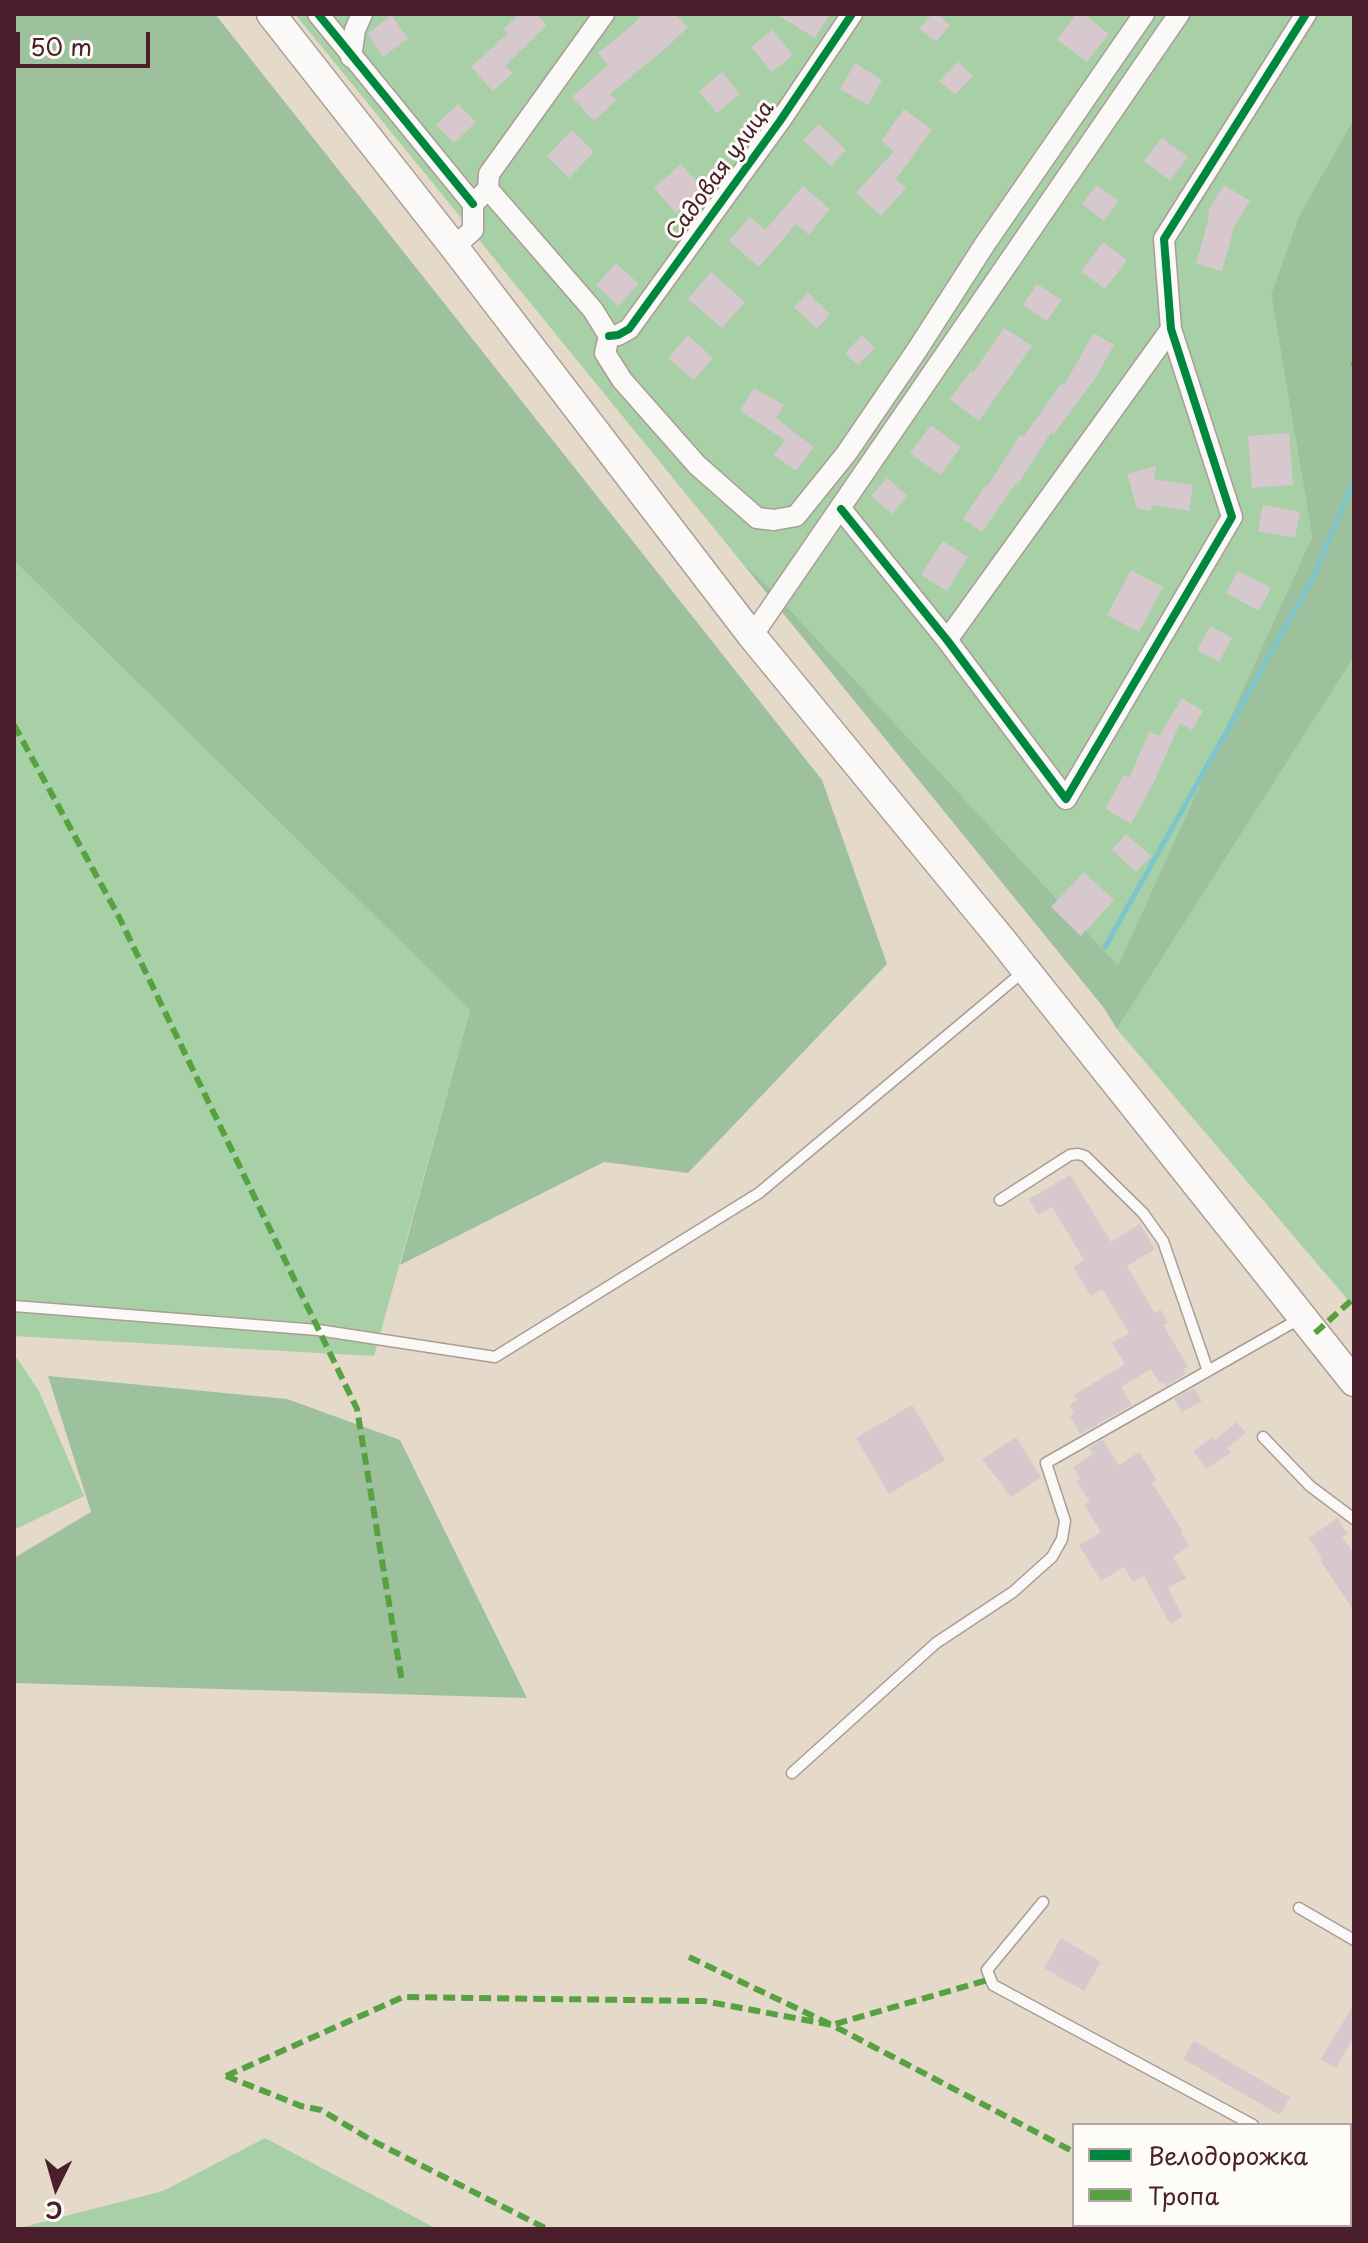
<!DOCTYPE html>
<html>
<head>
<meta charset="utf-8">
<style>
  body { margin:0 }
  #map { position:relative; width:1368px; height:2243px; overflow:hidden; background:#e5d9c9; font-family:"Playpen Sans",sans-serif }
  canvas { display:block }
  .frame { position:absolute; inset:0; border:16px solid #4a1f2b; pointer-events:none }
  .legend { position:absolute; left:1072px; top:2123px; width:280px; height:104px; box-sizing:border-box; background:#fdfcf7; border:2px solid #b5a4a5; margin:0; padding:10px 14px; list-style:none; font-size:24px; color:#4a1f2b }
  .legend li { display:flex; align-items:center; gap:16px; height:40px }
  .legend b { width:40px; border:2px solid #b5a4a5 }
  .north { position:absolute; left:16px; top:2147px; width:80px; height:80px; -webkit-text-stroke:6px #fdfcf7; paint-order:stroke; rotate:185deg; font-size:22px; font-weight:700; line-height:32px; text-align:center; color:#4a1f2b }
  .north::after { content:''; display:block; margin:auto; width:28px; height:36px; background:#4a1f2b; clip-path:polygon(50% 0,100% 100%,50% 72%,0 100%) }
  .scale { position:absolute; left:16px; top:32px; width:134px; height:36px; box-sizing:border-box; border:4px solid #4a1f2b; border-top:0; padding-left:10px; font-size:24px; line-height:28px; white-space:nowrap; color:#4a1f2b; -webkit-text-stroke:6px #fdfcf7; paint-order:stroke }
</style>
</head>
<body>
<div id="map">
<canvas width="1368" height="2243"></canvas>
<div class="frame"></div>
<ul class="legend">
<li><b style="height:10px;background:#00873e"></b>Велодорожка</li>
<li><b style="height:10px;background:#56a243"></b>Тропа</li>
</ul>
<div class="north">С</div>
<div class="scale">50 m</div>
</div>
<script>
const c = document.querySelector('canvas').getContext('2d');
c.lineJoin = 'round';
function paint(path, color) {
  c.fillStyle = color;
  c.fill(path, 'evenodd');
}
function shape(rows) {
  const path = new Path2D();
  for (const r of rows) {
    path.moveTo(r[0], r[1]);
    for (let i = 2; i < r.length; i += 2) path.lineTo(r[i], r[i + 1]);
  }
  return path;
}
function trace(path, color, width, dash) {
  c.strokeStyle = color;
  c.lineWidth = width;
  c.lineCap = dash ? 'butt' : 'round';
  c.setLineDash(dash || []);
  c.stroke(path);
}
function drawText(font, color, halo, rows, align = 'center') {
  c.font = font + ' "Playpen Sans",sans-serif';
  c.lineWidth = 6;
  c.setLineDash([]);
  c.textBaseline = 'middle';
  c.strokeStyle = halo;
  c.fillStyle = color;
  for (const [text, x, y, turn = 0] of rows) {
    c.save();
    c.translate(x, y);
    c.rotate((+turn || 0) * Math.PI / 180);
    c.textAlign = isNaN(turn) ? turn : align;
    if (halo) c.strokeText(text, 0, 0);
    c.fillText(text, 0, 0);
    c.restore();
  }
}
const green = shape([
  [295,14,1354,14,1354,118,1299,216,1271,294,1312,537,1118,967,767,585,743,564],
  [14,561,470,1010,374,1356,14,1336],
  [1354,657,1354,1307,1117,1029],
  [14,1354,39,1391,84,1496,14,1530],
  [265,2138,437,2229,15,2229,163,2191]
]);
const forest = shape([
  [14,14,215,14,822,780,887,964,688,1173,604,1162,400,1265,470,1010,14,561],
  [1354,118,1354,657,1117,1029,1104,1008,743,564,767,585,1118,966,1312,537,1271,294,1299,216],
  [48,1376,287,1399,400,1440,527,1698,14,1683,14,1558,91,1512]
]);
const stream = shape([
  [1105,947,1313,578,1354,481]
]);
const building = shape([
  [519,14,536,14,547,25,505,66,513,73,493,91,471,67,508,33,504,29],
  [642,14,675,14,688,27,665,49,610,94,617,100,594,121,572,97,608,65,598,53,635,23],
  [776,14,830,14,815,38],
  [932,14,937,14,950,25,936,42,919,29],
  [1077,14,1084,14,1109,34,1087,62,1057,39],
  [391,15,408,38,383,57,368,34],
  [772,30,793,55,772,72,751,47],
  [958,62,973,76,955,95,939,81],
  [855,63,882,80,868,105,840,89],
  [722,72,740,94,717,113,699,91],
  [458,104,476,122,454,143,436,125],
  [904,109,932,130,896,179,906,188,881,216,856,193,894,151,881,141],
  [819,124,846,150,831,166,803,140],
  [572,130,594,152,569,178,547,156],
  [1162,138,1188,157,1170,181,1144,161],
  [681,164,703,188,676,213,654,188],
  [1097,185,1119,201,1104,221,1082,204],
  [1224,185,1250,201,1234,227,1222,271,1196,264,1210,213,1207,212],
  [803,186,830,209,809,235,796,224,759,267,729,241,750,217,765,230],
  [1103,242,1127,260,1105,289,1081,271],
  [616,263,639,284,618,306,596,285],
  [711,272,745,302,722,328,688,299],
  [1037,284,1062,300,1047,321,1023,305],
  [808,293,830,314,817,329,794,307],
  [1004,328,1032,346,979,421,950,399,971,371,973,373],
  [1094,333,1114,345,1095,379,1054,434,1051,432,1018,484,1016,483,982,532,963,519,985,486,987,487,1020,435,1023,437,1062,383,1064,385],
  [688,335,713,358,694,380,668,358],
  [862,335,875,348,858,365,845,353],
  [754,388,784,405,776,418,814,447,796,471,774,455,785,440,740,411],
  [931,425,961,447,940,475,910,453],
  [1289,433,1293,485,1252,488,1248,436],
  [1156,466,1154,479,1193,485,1189,511,1152,505,1151,511,1137,508,1127,474],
  [887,478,908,496,892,514,871,496],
  [1263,505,1300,512,1295,538,1258,531],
  [943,541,968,557,947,591,921,575],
  [1131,570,1163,587,1139,632,1107,615],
  [1238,571,1271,588,1259,611,1226,593],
  [1210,626,1232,638,1219,662,1197,650],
  [1182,698,1203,711,1192,730,1180,723,1153,784,1131,824,1105,809,1124,775,1129,778,1149,732,1159,736],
  [1126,834,1151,856,1136,872,1112,850],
  [1084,872,1114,900,1081,936,1051,907],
  [1070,1175,1111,1242,1140,1224,1155,1249,1127,1266,1155,1313,1161,1310,1168,1322,1163,1325,1188,1367,1183,1369,1186,1374,1166,1386,1163,1382,1160,1384,1151,1369,1121,1387,1132,1405,1080,1434,1070,1416,1074,1413,1070,1405,1077,1400,1074,1395,1125,1364,1112,1343,1129,1333,1102,1289,1091,1296,1073,1267,1084,1260,1052,1207,1038,1215,1029,1199],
  [1194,1388,1202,1401,1182,1412,1174,1399],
  [912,1405,945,1460,889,1494,856,1438],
  [1237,1422,1246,1433,1227,1448,1232,1452,1206,1469,1193,1451,1213,1437,1215,1440],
  [1016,1437,1041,1477,1011,1497,982,1459],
  [1103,1440,1119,1465,1139,1452,1157,1480,1152,1483,1182,1530,1180,1531,1189,1546,1173,1557,1186,1578,1168,1588,1183,1617,1170,1624,1144,1575,1133,1582,1124,1567,1101,1581,1079,1545,1101,1532,1084,1505,1090,1502,1076,1481,1080,1478,1073,1467,1093,1454,1089,1448],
  [1337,1518,1348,1534,1342,1537,1354,1554,1354,1611,1320,1560,1322,1558,1309,1538],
  [1061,1938,1101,1962,1084,1991,1044,1968],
  [1354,2004,1354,2036,1336,2068,1321,2059],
  [1194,2041,1290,2097,1280,2115,1183,2059]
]);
const lane = shape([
  [1000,1200,1070,1155,1078,1154,1085,1156,1143,1213,1163,1241,1208,1371],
  [14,1306,318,1330,495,1357,759,1193,1024,971],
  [1263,1437,1310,1486,1354,1519],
  [792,1773,936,1643,1013,1592,1052,1557,1062,1539,1065,1521,1046,1463,1301,1318],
  [1043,1902,987,1970,993,1985,1253,2125],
  [1299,1908,1354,1940],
  [1350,2166,1354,2159],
  [1311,2229,1314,2225]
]);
const street = shape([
  [318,14,473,204],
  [351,57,355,30,362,14],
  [488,189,593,310,609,336,605,353,622,380,697,465,757,518,774,520,796,516,846,454,917,350,985,244,1144,14],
  [454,247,473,230,473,204,488,189,489,174,604,14],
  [609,336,618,335,629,329,780,121,852,14],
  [841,509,947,640,1066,799,1232,517,1171,329,1164,239,1306,14],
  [752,636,1179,14],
  [947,640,1171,329]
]);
const secondary = shape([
  [271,14,454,247,752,636,1002,940,1354,1382]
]);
const quiet = shape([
  [1352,362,1354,363],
  [14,725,119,917,357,1409,402,1682],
  [1315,1333,1354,1298],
  [689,1957,832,2025,991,1979],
  [226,2076,403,1997,704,2001,832,2025,1074,2152],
  [226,2076,301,2106,321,2110,371,2140,547,2229],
  [1217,2225,1235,2229]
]);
const cycleway = shape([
  [318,14,473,204],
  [609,336,618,335,629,329,780,121,852,14],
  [841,509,947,640,1066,799,1232,517,1171,329,1164,239,1306,14]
]);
const streetNames = [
  ["Садовая улица",721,171,-54]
];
paint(green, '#a8d0a7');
paint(forest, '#9cc19c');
trace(stream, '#7dc5cb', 5);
paint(building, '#d6c8cd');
trace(lane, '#a99d95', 13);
trace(street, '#a99d95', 23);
trace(secondary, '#a99d95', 31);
trace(lane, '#fbf9f7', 10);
trace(street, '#fbf9f7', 20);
trace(secondary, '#fbf9f7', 28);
trace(quiet, '#56a243', 6, [12, 6]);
trace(cycleway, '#00873e', 8);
drawText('22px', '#4a1f2b', '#fdfcf7', streetNames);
</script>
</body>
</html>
